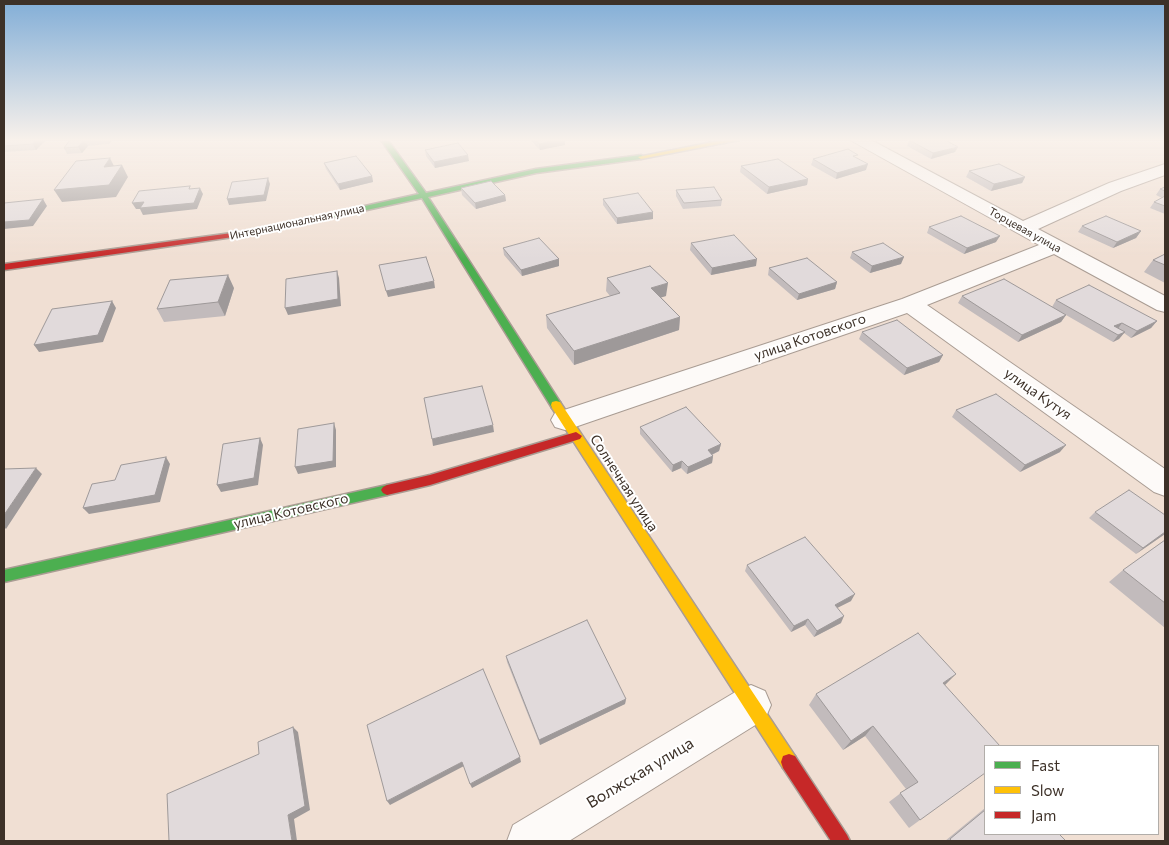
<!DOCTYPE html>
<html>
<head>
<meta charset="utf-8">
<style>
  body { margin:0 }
  #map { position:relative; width:1169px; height:845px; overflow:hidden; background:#f0dfd3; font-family:Commissioner,sans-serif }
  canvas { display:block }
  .frame { position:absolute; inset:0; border:5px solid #3d3128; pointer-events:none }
  .legend { position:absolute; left:984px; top:745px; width:175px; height:90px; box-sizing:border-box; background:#fff; border:1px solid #b1ada9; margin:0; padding:6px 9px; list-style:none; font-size:15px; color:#3d3128 }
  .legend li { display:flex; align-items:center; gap:10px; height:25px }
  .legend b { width:25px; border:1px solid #b1ada9 }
</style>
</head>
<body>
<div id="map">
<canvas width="1169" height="845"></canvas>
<div class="frame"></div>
<ul class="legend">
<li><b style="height:6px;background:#4caf50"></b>Fast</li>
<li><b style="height:6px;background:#ffc107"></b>Slow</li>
<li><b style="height:6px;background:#c62828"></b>Jam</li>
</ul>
</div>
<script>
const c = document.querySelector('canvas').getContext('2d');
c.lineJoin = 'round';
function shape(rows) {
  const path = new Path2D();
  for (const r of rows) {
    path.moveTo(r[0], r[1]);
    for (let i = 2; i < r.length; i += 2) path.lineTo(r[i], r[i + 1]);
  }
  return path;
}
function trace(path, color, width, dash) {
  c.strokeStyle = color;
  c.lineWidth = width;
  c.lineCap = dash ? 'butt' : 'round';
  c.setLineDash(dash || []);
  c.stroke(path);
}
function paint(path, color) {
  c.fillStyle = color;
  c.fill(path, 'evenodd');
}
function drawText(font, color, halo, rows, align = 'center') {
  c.font = font + ' Commissioner,sans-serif';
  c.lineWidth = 4;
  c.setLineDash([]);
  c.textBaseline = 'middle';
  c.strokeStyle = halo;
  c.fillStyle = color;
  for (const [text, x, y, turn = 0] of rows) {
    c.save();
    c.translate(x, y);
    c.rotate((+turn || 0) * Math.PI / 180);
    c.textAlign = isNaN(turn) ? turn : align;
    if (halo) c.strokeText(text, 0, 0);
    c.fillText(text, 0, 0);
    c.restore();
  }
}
const street = shape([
  [850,140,871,140,1023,221,1109,183,1165,164,1165,175,1121,191,1038,229,1165,296,1165,312,1157,310,1054,254,927,305,1165,469,1165,496,1154,492,907,313,575,427,565,430,555,427,551,420,555,413,902,299,1039,245,850,140],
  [751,685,765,691,771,705,765,719,569,841,507,841,513,825,737,691,751,685]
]);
const fast = shape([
  [381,140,388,140,426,193,536,169,641,155,644,157,641,159,536,173,428,197,560,402,561,405,560,408,552,408,422,198,302,224,298,222,302,220,419,194,381,140],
  [387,485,391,487,393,490,391,493,387,495,4,582,4,570,387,485]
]);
const slow = shape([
  [723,140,739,140,641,159,638,157,723,140],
  [556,401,560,402,795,756,797,762,795,768,789,770,783,768,552,408,551,405,552,402,556,401]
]);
const jam = shape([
  [302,220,305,220,305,224,254,234,4,270,4,264,254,230,302,220],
  [576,432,582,436,580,439,430,485,387,495,383,493,381,490,383,487,387,485,430,475,576,432],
  [789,754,795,756,847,835,850,841,831,841,783,768,781,762,783,756,789,754]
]);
const wall = shape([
  [4,140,46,140,36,150,4,152],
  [70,140,112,140,109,144,88,146,82,153,67,154,64,148],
  [530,140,565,140,565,145,540,150],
  [909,140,955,152,931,159,907,146],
  [425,150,469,161,435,168,426,156],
  [857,158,866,170,836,179,811,165,813,159],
  [324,163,372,176,373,182,340,190,326,169],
  [741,166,808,179,807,185,767,194,740,172],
  [969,171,1025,177,1022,183,991,191,966,177],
  [1165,187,1165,214,1150,208,1154,202,1162,198,1156,195,1160,189],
  [461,188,505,195,506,201,476,209,462,195],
  [676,190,722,200,721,206,683,209,676,196],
  [603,199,653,219,617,224,603,205],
  [1082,226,1141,231,1136,238,1113,248,1078,232],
  [929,227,996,242,964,254,927,233],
  [691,243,756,266,711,275,690,250],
  [503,248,559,259,559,266,522,276,504,255],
  [852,252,901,264,870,273,850,258],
  [1165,254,1165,283,1144,272,1153,260],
  [769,268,837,282,835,289,797,300,768,275],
  [607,278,666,296,661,297,680,317,679,330,574,365,547,328,546,315,610,296,606,291],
  [234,288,225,316,164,322,157,309],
  [962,296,1052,307,1056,300,1157,321,1151,328,1131,338,1124,333,1119,339,1113,342,1066,315,1061,322,1018,342,958,303],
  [862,332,943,355,939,362,904,375,859,339],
  [956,410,1060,452,1020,472,952,417],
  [640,427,721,444,719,451,712,455,713,456,712,463,687,474,681,468,672,472,640,434],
  [1095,512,1165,534,1136,554,1089,518],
  [1165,540,1165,628,1109,582,1123,570],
  [747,565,851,601,837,608,841,623,814,637,805,625,791,632,745,571],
  [506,656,626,699,625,704,540,745,507,662],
  [945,685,920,820,909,828,889,802,906,789,865,736,843,750,809,705,816,694],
  [985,808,985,834,1066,841,945,841]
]);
const shadedWall = shape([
  [36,140,46,140,36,150,33,144],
  [84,140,88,146,82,153,78,147],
  [107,140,112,140,109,144],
  [557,140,565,140,565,145,540,150,539,144],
  [958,147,955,152,931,159,933,153],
  [468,155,469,161,435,168,434,162],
  [110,158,116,170,104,167],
  [868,164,866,170,836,179,837,173],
  [122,165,128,177,116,197,62,202,54,190],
  [372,176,373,182,340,190,338,184],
  [1025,177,1022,183,991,191,994,184],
  [268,178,270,184,266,201,229,205,227,199],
  [808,179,807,185,767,194,769,187],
  [200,188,203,194,197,209,143,215,140,209,136,209,132,203],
  [505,195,506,201,476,209,475,203],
  [43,199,47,206,33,226,4,229,4,222],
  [653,212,653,219,617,224,617,218],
  [1141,231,1136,238,1113,248,1117,242],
  [1000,236,996,242,964,254,967,248],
  [904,257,901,264,870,273,872,266],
  [559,259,559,266,522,276,521,270],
  [757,259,756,266,711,275,712,268],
  [337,271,339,278,341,306,288,315,285,308],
  [228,275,234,288,225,316,218,302],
  [434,281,435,288,388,297,386,291],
  [837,282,835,289,797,300,799,294],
  [668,283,666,296,650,301,651,288],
  [112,301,116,308,103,342,39,352,34,345],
  [1066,315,1061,322,1018,342,1022,335],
  [680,317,679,330,574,365,574,351],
  [1157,321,1151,328,1131,338,1137,331],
  [1122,323,1117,330,1114,326],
  [1125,332,1119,339,1113,342,1118,335],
  [943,355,939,362,904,375,907,368],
  [334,423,336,430,336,467,298,474,295,467],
  [493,425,494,432,433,446,432,439],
  [260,438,263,445,258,485,221,492,217,485],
  [721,444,719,451,707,457,708,450],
  [1066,445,1060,452,1020,472,1025,465],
  [713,456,712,463,687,474,688,467],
  [166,457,170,464,160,502,89,514,83,508],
  [682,461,681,468,672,472,673,465],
  [36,468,42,474,6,529,4,527,4,515],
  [1165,532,1165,534,1136,554,1143,548],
  [855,594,851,601,831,611,835,605],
  [844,616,841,623,814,637,817,631],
  [808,619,805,625,791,632,794,626],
  [956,674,945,685,943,683],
  [626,699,625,704,540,745,539,740],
  [873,726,865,736,843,750,851,741],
  [293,727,298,732,310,810,294,819,297,841,292,841,288,815],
  [520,757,521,762,472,788,470,784],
  [462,762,464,766,390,805,387,801]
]);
const building = shape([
  [4,140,36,140,33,144,4,146,4,140],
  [70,140,84,140,78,147,64,148,70,140],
  [536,140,557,140,539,144,536,140],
  [909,140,945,140,958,147,933,153,909,140],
  [458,143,468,155,434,162,425,150,458,143],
  [848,149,858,155,853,156,868,164,837,173,813,159,848,149],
  [356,156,372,176,338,184,324,163,356,156],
  [110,158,104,167,122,165,109,185,54,190,76,161,110,158],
  [778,159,808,179,769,187,741,166,778,159],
  [999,164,1025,177,994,184,969,171,999,164],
  [268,178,264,195,227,199,232,182,268,178],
  [491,181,505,195,475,203,461,188,491,181],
  [190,186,189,189,200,188,194,203,140,208,144,202,132,203,139,191,190,186],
  [714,187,722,200,684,203,676,190,714,187],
  [1165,187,1165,191,1160,189,1165,187],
  [638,193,653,212,617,218,603,199,638,193],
  [1165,196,1165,206,1154,202,1165,196],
  [43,199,29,220,4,222,4,203,43,199],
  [961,216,1000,236,967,248,929,227,961,216],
  [1106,216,1141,231,1117,242,1082,226,1106,216],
  [734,235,757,259,712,268,691,243,734,235],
  [539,238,559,259,521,270,503,248,539,238],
  [883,243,904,257,872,266,852,252,883,243],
  [1165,254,1165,265,1153,260,1165,254],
  [426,257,434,281,386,291,379,265,426,257],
  [807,258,837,282,799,294,769,268,807,258],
  [650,266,668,283,651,288,680,317,574,351,546,315,620,293,607,278,650,266],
  [337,271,338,299,285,308,286,279,337,271],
  [228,275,218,302,157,309,170,280,228,275],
  [1004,279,1066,315,1022,335,962,296,1004,279],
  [1089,285,1157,321,1137,331,1122,323,1114,326,1125,332,1118,335,1056,300,1089,285],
  [112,301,98,335,34,345,52,309,112,301],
  [897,320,943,355,907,368,862,332,897,320],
  [482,386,493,425,432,439,424,398,482,386],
  [996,394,1066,445,1025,465,956,410,996,394],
  [686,407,721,444,708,450,713,456,688,467,682,461,673,465,640,427,686,407],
  [334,423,333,461,295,467,298,429,334,423],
  [260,438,254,478,217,485,223,444,260,438],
  [166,457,155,495,83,508,92,484,115,480,121,465,166,457],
  [36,468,4,515,4,469,36,468],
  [1129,490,1165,515,1165,532,1143,548,1095,512,1129,490],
  [805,537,855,594,835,605,844,616,817,631,808,619,794,626,747,565,805,537],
  [1165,540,1165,603,1123,570,1165,540],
  [587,620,626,699,539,740,506,656,587,620],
  [918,633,956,674,943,683,1000,746,985,746,985,773,920,820,900,793,918,782,873,726,851,741,816,694,918,633],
  [483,669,520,757,470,784,462,762,387,801,367,725,483,669],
  [293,727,305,806,288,815,292,841,169,841,167,794,259,754,258,742,293,727],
  [985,810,985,834,1059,834,1066,841,952,841,950,839,985,810]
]);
const farStreetnames = [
  ["Интернациональная улица",297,222,-12],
  ["Торцевая улица",1025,230,29]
];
const streetNames = [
  ["улица Котовского",810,337,-19],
  ["улица Кутуя",1038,394,35],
  ["Солнечная улица",624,483,57],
  ["улица Котовского",291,511,-13]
];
const nearStreetnames = [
  ["Волжская улица",640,773,-31]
];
trace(street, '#a99c93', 2);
trace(fast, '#a99c93', 3);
trace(slow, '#a99c93', 3);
trace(jam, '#a99c93', 3);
paint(street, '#fdfaf8');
paint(fast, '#4caf50');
paint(slow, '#ffc107');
paint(jam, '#c62828');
paint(wall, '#c2bbbc');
paint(shadedWall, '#9e9999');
paint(building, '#e1dadb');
trace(building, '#9e9999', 1);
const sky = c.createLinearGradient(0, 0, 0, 259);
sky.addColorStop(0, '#82aed7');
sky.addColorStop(0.54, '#f8f1eb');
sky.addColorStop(1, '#f8f1eb00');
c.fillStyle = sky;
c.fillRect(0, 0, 1169, 259);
drawText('11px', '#3d3128', '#fff', farStreetnames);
drawText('14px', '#3d3128', '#fff', streetNames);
drawText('16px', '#3d3128', '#fff', nearStreetnames);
</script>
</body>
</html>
